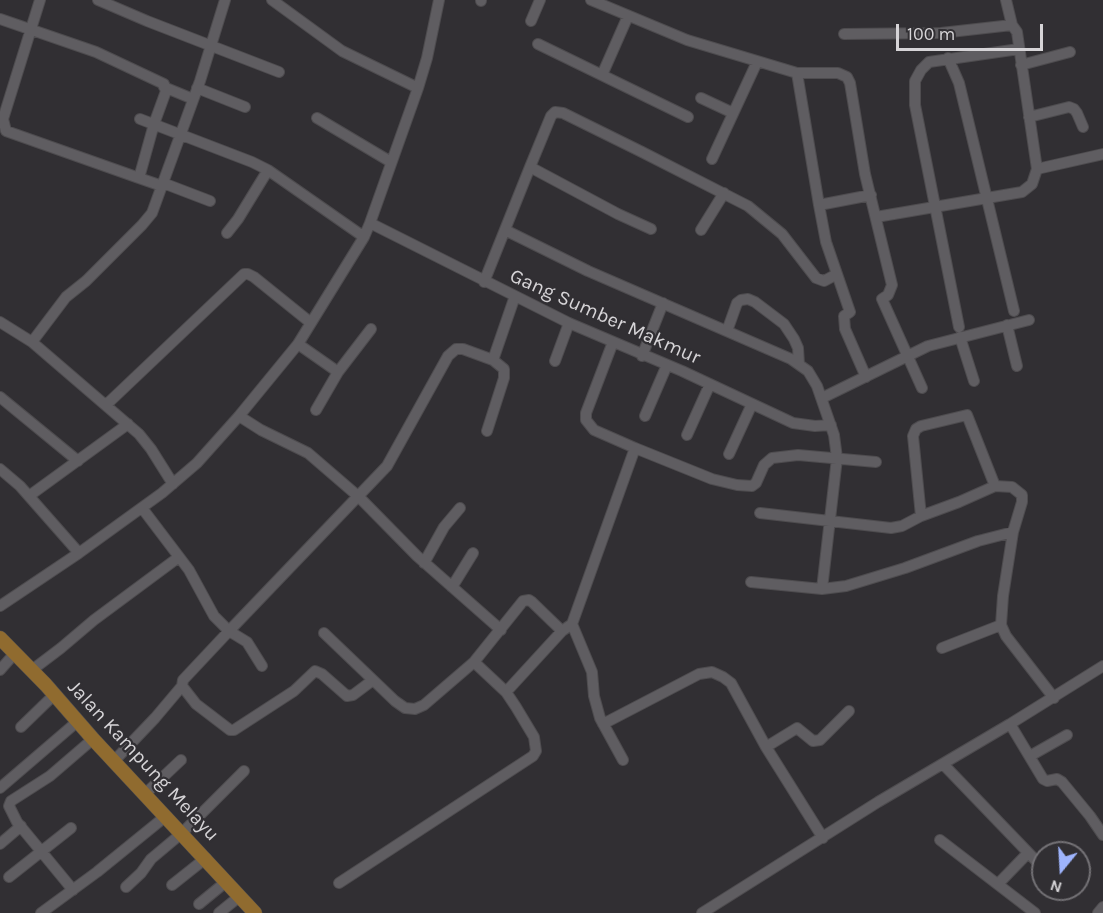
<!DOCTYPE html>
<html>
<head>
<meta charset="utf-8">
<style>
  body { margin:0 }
  #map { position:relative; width:1103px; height:913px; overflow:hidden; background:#312f33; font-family:Karla,sans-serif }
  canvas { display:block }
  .north { position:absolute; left:1031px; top:841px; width:60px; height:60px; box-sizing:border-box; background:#312f33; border:2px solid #737175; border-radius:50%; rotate:198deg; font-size:16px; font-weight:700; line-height:24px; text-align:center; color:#d6d4d7 }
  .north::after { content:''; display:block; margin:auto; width:21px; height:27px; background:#9eb4fd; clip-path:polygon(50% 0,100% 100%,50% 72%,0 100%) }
  .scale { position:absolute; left:896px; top:24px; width:147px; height:27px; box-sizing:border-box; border:3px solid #d6d4d7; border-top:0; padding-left:8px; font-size:18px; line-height:21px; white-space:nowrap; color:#d6d4d7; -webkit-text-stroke:4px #312f33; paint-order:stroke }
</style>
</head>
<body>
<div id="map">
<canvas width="1103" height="913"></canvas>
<div class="north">N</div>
<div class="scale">100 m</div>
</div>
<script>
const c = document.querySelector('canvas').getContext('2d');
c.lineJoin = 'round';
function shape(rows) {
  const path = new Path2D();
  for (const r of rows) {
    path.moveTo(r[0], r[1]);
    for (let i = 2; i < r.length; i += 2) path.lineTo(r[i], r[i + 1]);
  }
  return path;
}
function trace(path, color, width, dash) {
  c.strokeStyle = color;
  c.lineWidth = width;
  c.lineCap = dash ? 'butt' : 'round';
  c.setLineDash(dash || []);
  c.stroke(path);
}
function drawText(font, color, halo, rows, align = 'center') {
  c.font = font + ' Karla,sans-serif';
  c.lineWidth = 4.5;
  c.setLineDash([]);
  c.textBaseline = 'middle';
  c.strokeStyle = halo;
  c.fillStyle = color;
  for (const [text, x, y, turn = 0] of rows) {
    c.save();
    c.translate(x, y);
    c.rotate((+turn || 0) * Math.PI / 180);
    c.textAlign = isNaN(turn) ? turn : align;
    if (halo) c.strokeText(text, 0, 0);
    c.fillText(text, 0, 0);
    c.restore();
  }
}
const minor = shape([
  [40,0,3,119,6,131,139,178],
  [98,0,147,21,279,72],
  [272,0,342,51,418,88],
  [591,0,687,40,797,73,838,73,847,77,850,83,865,174,892,285,888,295,882,299,922,388],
  [1006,0,1012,25,1017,32,1037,169],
  [481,1,481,0],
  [0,19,96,52,164,84,166,91,154,124,139,178,162,186],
  [531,21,540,0],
  [844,34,941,33,1012,25],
  [538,44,688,117],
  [948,58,959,83,1014,311],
  [1021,65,1070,52],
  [797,73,819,205],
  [602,75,628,16],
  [164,87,193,99],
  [197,88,245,107],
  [701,98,733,113],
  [1029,117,1069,107,1074,109,1077,113,1083,127],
  [317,118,391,162],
  [140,119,252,162,268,170,364,237],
  [712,159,757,62],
  [530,167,618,214,651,229],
  [163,183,210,201],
  [876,217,1022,192,1032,184,1037,169,1103,154],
  [370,223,569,323,682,371,793,423,815,426,831,425],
  [505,230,588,271,791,359,808,371,817,386,834,435,837,458,822,589],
  [701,230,724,193],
  [227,233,238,219,268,170],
  [484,282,530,167,551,116,555,112,563,113,642,152,748,206,782,234,816,278,824,281,837,274],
  [0,322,32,342,139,434,151,449,173,484],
  [1007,325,1017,366],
  [959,327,915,105,915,81,921,70,929,62,1019,49],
  [727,331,737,303,741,300,748,299,755,302,784,324,794,339,798,348,799,364],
  [960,337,974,381],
  [32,342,66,297,86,281,142,225,152,213,200,81,225,0],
  [613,342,586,413,586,420,594,430,635,448,712,479,737,485,752,486,756,483,764,465,772,458,798,455,876,462],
  [298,344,338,372],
  [642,356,663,303],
  [493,360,515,296],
  [555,361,569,323],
  [866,377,845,329,844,316,850,312,826,242,819,205,871,195],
  [0,397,78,461],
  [822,398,928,346,1029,320],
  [106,405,244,274,248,274,254,277,311,323],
  [316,410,338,372,371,329],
  [239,416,261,430,308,453,359,497,417,556,501,630],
  [645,416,667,365],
  [687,435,710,384],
  [729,454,752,404],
  [0,469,20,486,79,553],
  [29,496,128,424],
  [142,508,189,570,214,616,229,631,387,466,448,356,456,349,463,349,493,360,504,369,504,378,487,431],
  [760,513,891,528,902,526,921,516,959,502,995,486],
  [921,516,913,436,916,429,921,426,967,415,995,486,1012,487,1022,495,1022,502,1013,532,1003,596,1001,625,1006,636,1054,698],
  [424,563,444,527,460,508],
  [751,582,822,589,846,586,905,568,978,541,1013,532],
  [452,587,473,553],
  [0,606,79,553,162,493,197,463,239,416,298,344,364,237,370,223,418,88,427,58,439,0],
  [572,624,592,672,594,696,600,718,623,760],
  [324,633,395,701,405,708,415,709,424,705,474,662,523,601,529,600,532,602,562,631],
  [942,648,1001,625],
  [262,666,247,642,229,631,183,680,182,686,196,704,230,730,234,730,294,691,315,671,322,674,347,696,353,695,373,680],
  [0,670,15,653],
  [32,670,61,648,94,620,179,557],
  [506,692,562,631,572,624,635,448],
  [603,724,699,674,712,672,723,677,731,683,766,747],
  [1010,724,1043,779,1047,781,1057,779,1062,782,1090,816,1103,835],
  [21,727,55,694],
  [1030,756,1067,735],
  [114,761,155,718,182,686],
  [943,764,1043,868],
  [0,788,78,721],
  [145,794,181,760],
  [823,838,766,747,797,728,813,741,820,740,849,711],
  [940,840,1035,913],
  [0,844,21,826],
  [9,877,71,828],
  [339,883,533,756,536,751,534,737,516,707,506,692,474,662],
  [998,884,1028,853],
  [172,885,206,858],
  [126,887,141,873,151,859,182,833,244,771],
  [73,890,17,822,9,806,11,801,50,776,93,739],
  [199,904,227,881],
  [41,913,97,872,166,816],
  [219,913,240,896],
  [702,913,878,802,1010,724,1103,666],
  [1098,913,1103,907]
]);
const major = shape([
  [0,638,46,685,93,739,255,913]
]);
const streetNames = [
  ["Gang Sumber Makmur",605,317,24],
  ["Jalan Kampung Melayu",143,761,47]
];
trace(minor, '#4e4c4f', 12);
trace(major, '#4e4c4f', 15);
trace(minor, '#5f5d61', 10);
trace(major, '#906b2f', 14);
drawText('20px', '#d6d4d7', '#312f33', streetNames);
</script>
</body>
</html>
